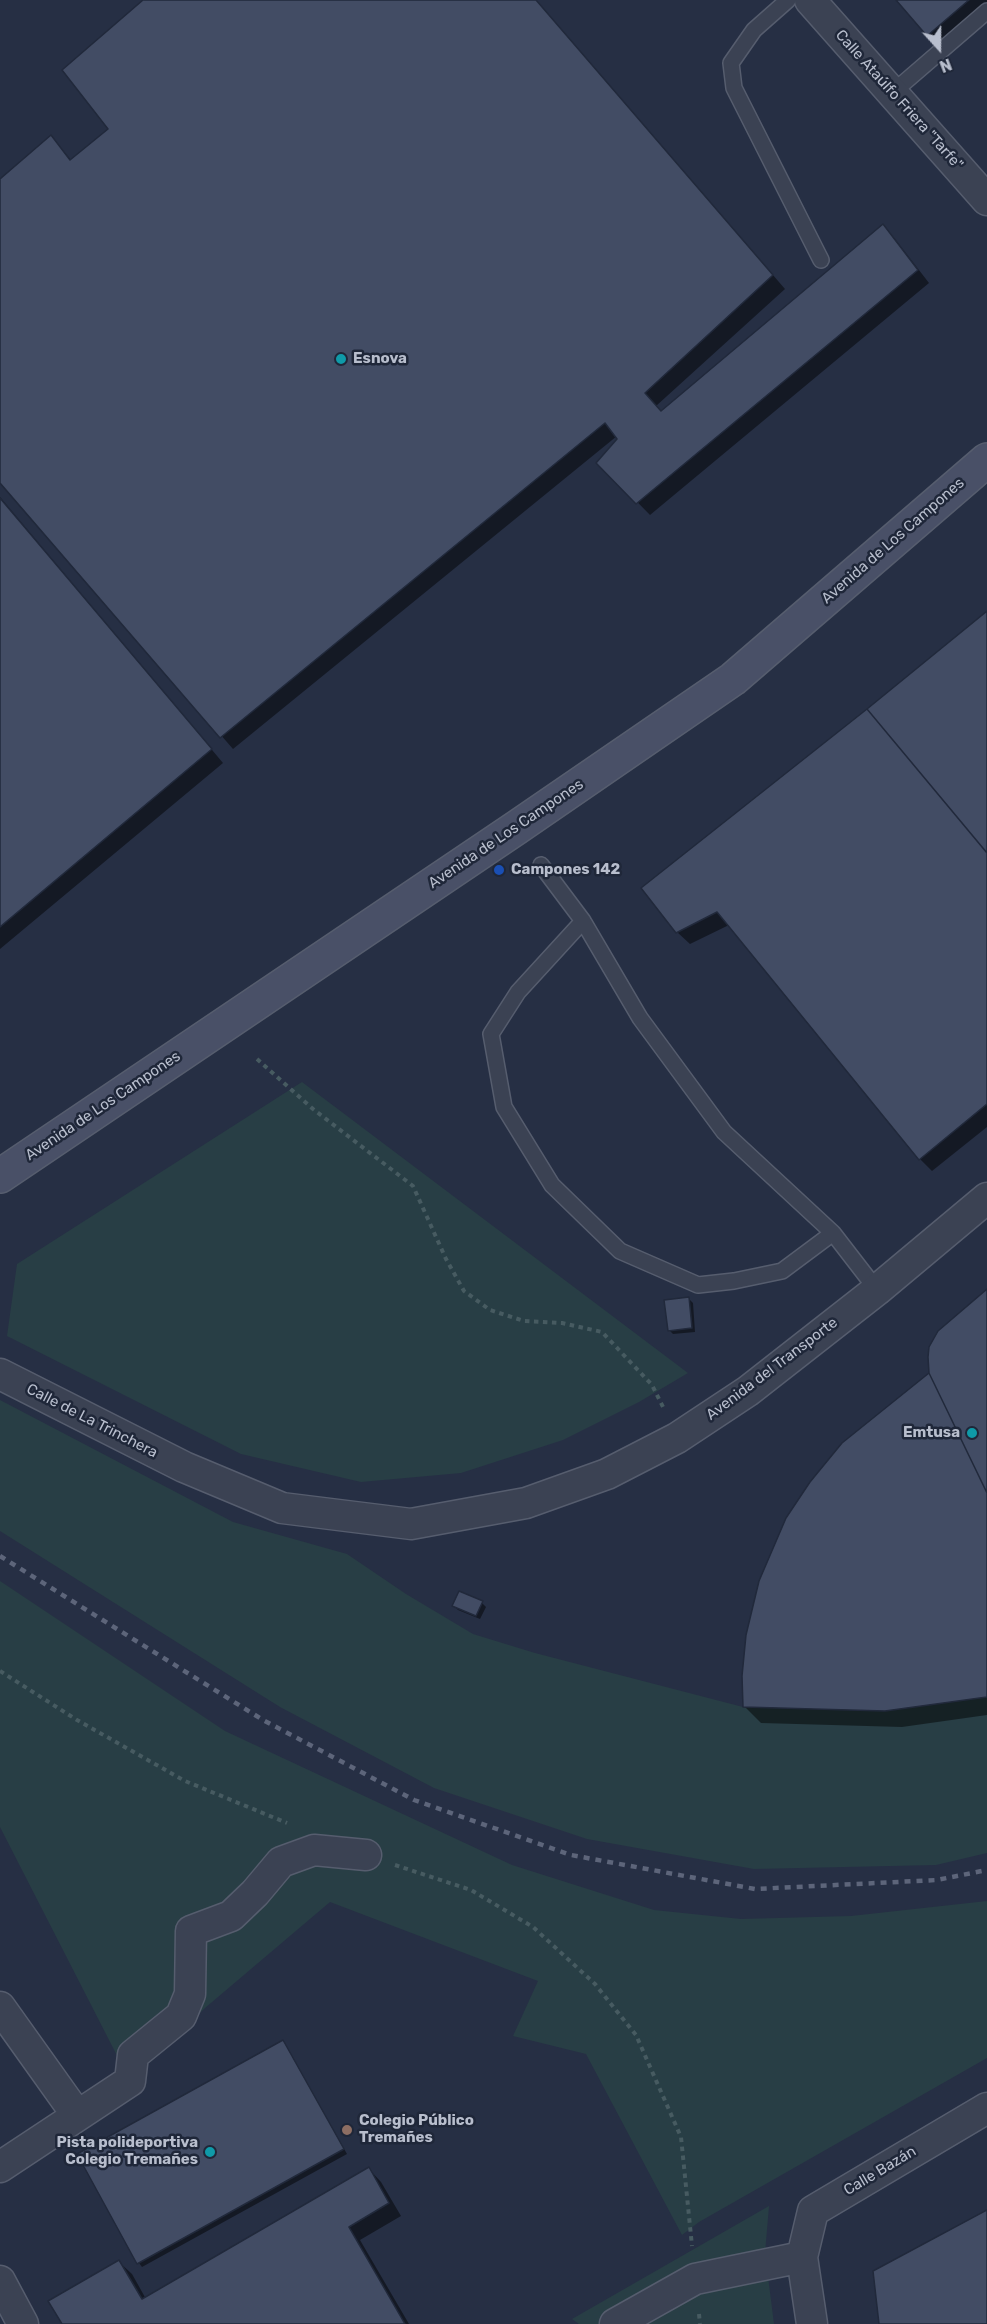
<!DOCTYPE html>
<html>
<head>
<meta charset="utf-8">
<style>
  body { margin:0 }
  #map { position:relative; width:987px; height:2324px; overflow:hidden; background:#262f44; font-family:Rubik,sans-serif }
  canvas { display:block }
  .north { position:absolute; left:909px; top:18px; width:60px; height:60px; -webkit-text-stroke:4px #1f2739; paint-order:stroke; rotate:159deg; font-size:16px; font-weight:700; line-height:24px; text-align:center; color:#b8becd }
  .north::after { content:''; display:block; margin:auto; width:21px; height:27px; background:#b8becd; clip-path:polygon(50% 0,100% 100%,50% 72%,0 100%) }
</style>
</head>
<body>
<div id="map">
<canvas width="987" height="2324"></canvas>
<div class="north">N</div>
</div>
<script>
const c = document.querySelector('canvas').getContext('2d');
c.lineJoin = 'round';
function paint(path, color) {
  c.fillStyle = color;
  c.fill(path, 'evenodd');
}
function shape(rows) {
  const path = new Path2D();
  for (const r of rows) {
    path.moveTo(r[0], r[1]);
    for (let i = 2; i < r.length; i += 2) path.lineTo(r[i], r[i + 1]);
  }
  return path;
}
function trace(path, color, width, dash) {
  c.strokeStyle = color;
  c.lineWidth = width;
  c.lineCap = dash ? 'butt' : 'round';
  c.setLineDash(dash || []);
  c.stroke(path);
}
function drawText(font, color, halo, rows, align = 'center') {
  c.font = font + ' Rubik,sans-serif';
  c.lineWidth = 5;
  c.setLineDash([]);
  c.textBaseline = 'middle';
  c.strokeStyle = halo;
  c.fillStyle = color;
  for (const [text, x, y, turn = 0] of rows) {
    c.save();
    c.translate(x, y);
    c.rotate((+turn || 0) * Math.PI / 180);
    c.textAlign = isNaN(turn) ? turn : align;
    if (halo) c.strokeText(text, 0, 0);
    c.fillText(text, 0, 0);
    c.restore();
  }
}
const green = shape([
  [302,1082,688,1373,639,1402,563,1440,461,1473,361,1482,241,1454,7,1336,17,1264],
  [0,1400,233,1522,347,1554,406,1594,473,1634,535,1653,743,1707,885,1711,987,1697,987,1853,936,1865,754,1869,587,1839,434,1788,280,1707,0,1531],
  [0,1581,225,1731,512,1865,654,1910,741,1919,851,1916,987,1901,987,2058,699,2222,682,2235,586,2054,513,2036,538,1981,330,1902,205,2008,130,2081,0,1827],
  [769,2206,765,2253,774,2324,579,2324,572,2319]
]);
const shadow = shape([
  [145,0,536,0,785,289,656,406,661,412,882,226,895,239,929,283,650,515,599,463,619,439,617,436,233,749,0,481,0,181,51,137,72,161,111,129],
  [898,0,987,0,987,7,940,47],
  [0,497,223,763,0,949],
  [987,612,987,1127,932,1171,920,1159,729,925,690,944,677,932,869,710],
  [987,1291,987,1715,902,1727,761,1723,745,1707,931,1373],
  [689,1299,693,1303,695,1332,673,1334,669,1330],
  [482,1603,486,1607,480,1619,458,1610,454,1606],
  [283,2041,347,2154,142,2267,139,2263],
  [369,2169,381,2182,401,2216,360,2240,409,2324,63,2324,119,2262,132,2274,146,2299]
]);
const building = shape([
  [143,0,536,0,773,275,645,393,661,411,883,224,918,270,636,504,596,463,617,439,605,423,220,738,0,483,0,179,51,135,70,160,108,129,62,70,143,0],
  [896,0,969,0,927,36,896,0],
  [0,498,212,749,0,927,0,498],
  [987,611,987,853,867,709,987,611],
  [867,709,987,853,987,1104,919,1160,717,912,676,933,641,888,867,709],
  [987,1289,987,1493,929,1373,928,1357,929,1347,938,1331,987,1289],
  [689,1297,692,1328,668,1331,664,1300,689,1297],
  [929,1373,987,1493,987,1697,885,1711,743,1707,742,1676,746,1635,759,1581,786,1518,810,1482,842,1443,929,1373],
  [459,1591,483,1601,476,1616,452,1606,459,1591],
  [283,2040,344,2149,137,2264,77,2154,283,2040],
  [369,2167,389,2203,349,2227,405,2324,62,2324,48,2301,119,2260,142,2299,369,2167],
  [987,2210,987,2324,879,2324,873,2271,987,2210]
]);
const path = shape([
  [257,1059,313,1109,413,1186,446,1259,464,1291,490,1310,524,1321,562,1323,602,1332,652,1385,663,1407],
  [0,1671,77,1720,185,1781,287,1823],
  [395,1865,471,1890,533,1927,595,1984,636,2035,681,2137,692,2246],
  [699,2314,700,2324]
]);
const lane = shape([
  [788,0,754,30,731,63,734,88,821,260],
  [892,93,987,11],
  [541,865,583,921,640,1018,724,1132,833,1233],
  [583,921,518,992,491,1034,504,1107,552,1185,620,1251,698,1285,734,1281,782,1271,833,1233,877,1290]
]);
const street = shape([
  [810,0,987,200],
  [0,1374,184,1467,282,1508,411,1524,526,1503,607,1474,677,1438,748,1391,877,1290,987,1198],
  [0,2007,77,2115],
  [0,2167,130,2081,133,2055,181,2016,190,1994,191,1931,231,1916,255,1893,281,1862,314,1850,366,1855],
  [0,2281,23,2324],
  [615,2324,695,2279,802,2257],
  [812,2324,802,2257,813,2211,987,2108]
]);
const secondary = shape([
  [0,1176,516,828,733,679,987,460]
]);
const rail = shape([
  [0,1556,263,1720,414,1800,571,1855,755,1889,937,1880,987,1870]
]);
const markers = [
  [341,359,6,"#0f9aa8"],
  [499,870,6,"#1a4fb4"],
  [972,1433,6,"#0f9aa8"],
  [347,2130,6,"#8d6e63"],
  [210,2152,6,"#0f9aa8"]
];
const streetNames = [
  ["Calle Ataúlfo Friera \"Tarfe\"",899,100,48],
  ["Avenida de Los Campones",893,541,-41],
  ["Avenida de Los Campones",506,834,-34],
  ["Avenida de Los Campones",103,1106,-34],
  ["Avenida del Transporte",772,1369,-37],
  ["Calle de La Trinchera",92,1421,27],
  ["Calle Bazán",880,2171,-31]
];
const poiNames = [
  ["Esnova",353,359],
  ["Campones 142",511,870],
  ["Emtusa",960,1433,"right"],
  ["Colegio Público",359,2121],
  ["Tremañes",359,2138],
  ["Pista polideportiva",198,2143,"right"],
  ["Colegio Tremañes",198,2160,"right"]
];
paint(green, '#283e45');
paint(shadow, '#0007');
paint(building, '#424c64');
trace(building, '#21293b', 1.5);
trace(lane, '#565d6e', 18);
trace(street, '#565d6e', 33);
trace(secondary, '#565d6e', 36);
trace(path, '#475b61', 4, [4.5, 4.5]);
trace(lane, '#3b4253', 15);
trace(street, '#3b4253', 30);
trace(secondary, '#495067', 33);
trace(rail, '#5d657a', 4.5, [6, 6]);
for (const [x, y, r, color] of markers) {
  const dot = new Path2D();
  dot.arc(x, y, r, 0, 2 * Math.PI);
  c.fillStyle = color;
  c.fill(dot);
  trace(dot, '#1f2739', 2);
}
drawText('15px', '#b8becd', '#1f2739', streetNames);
drawText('bold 15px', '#b8becd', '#1f2739', poiNames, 'left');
</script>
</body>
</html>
